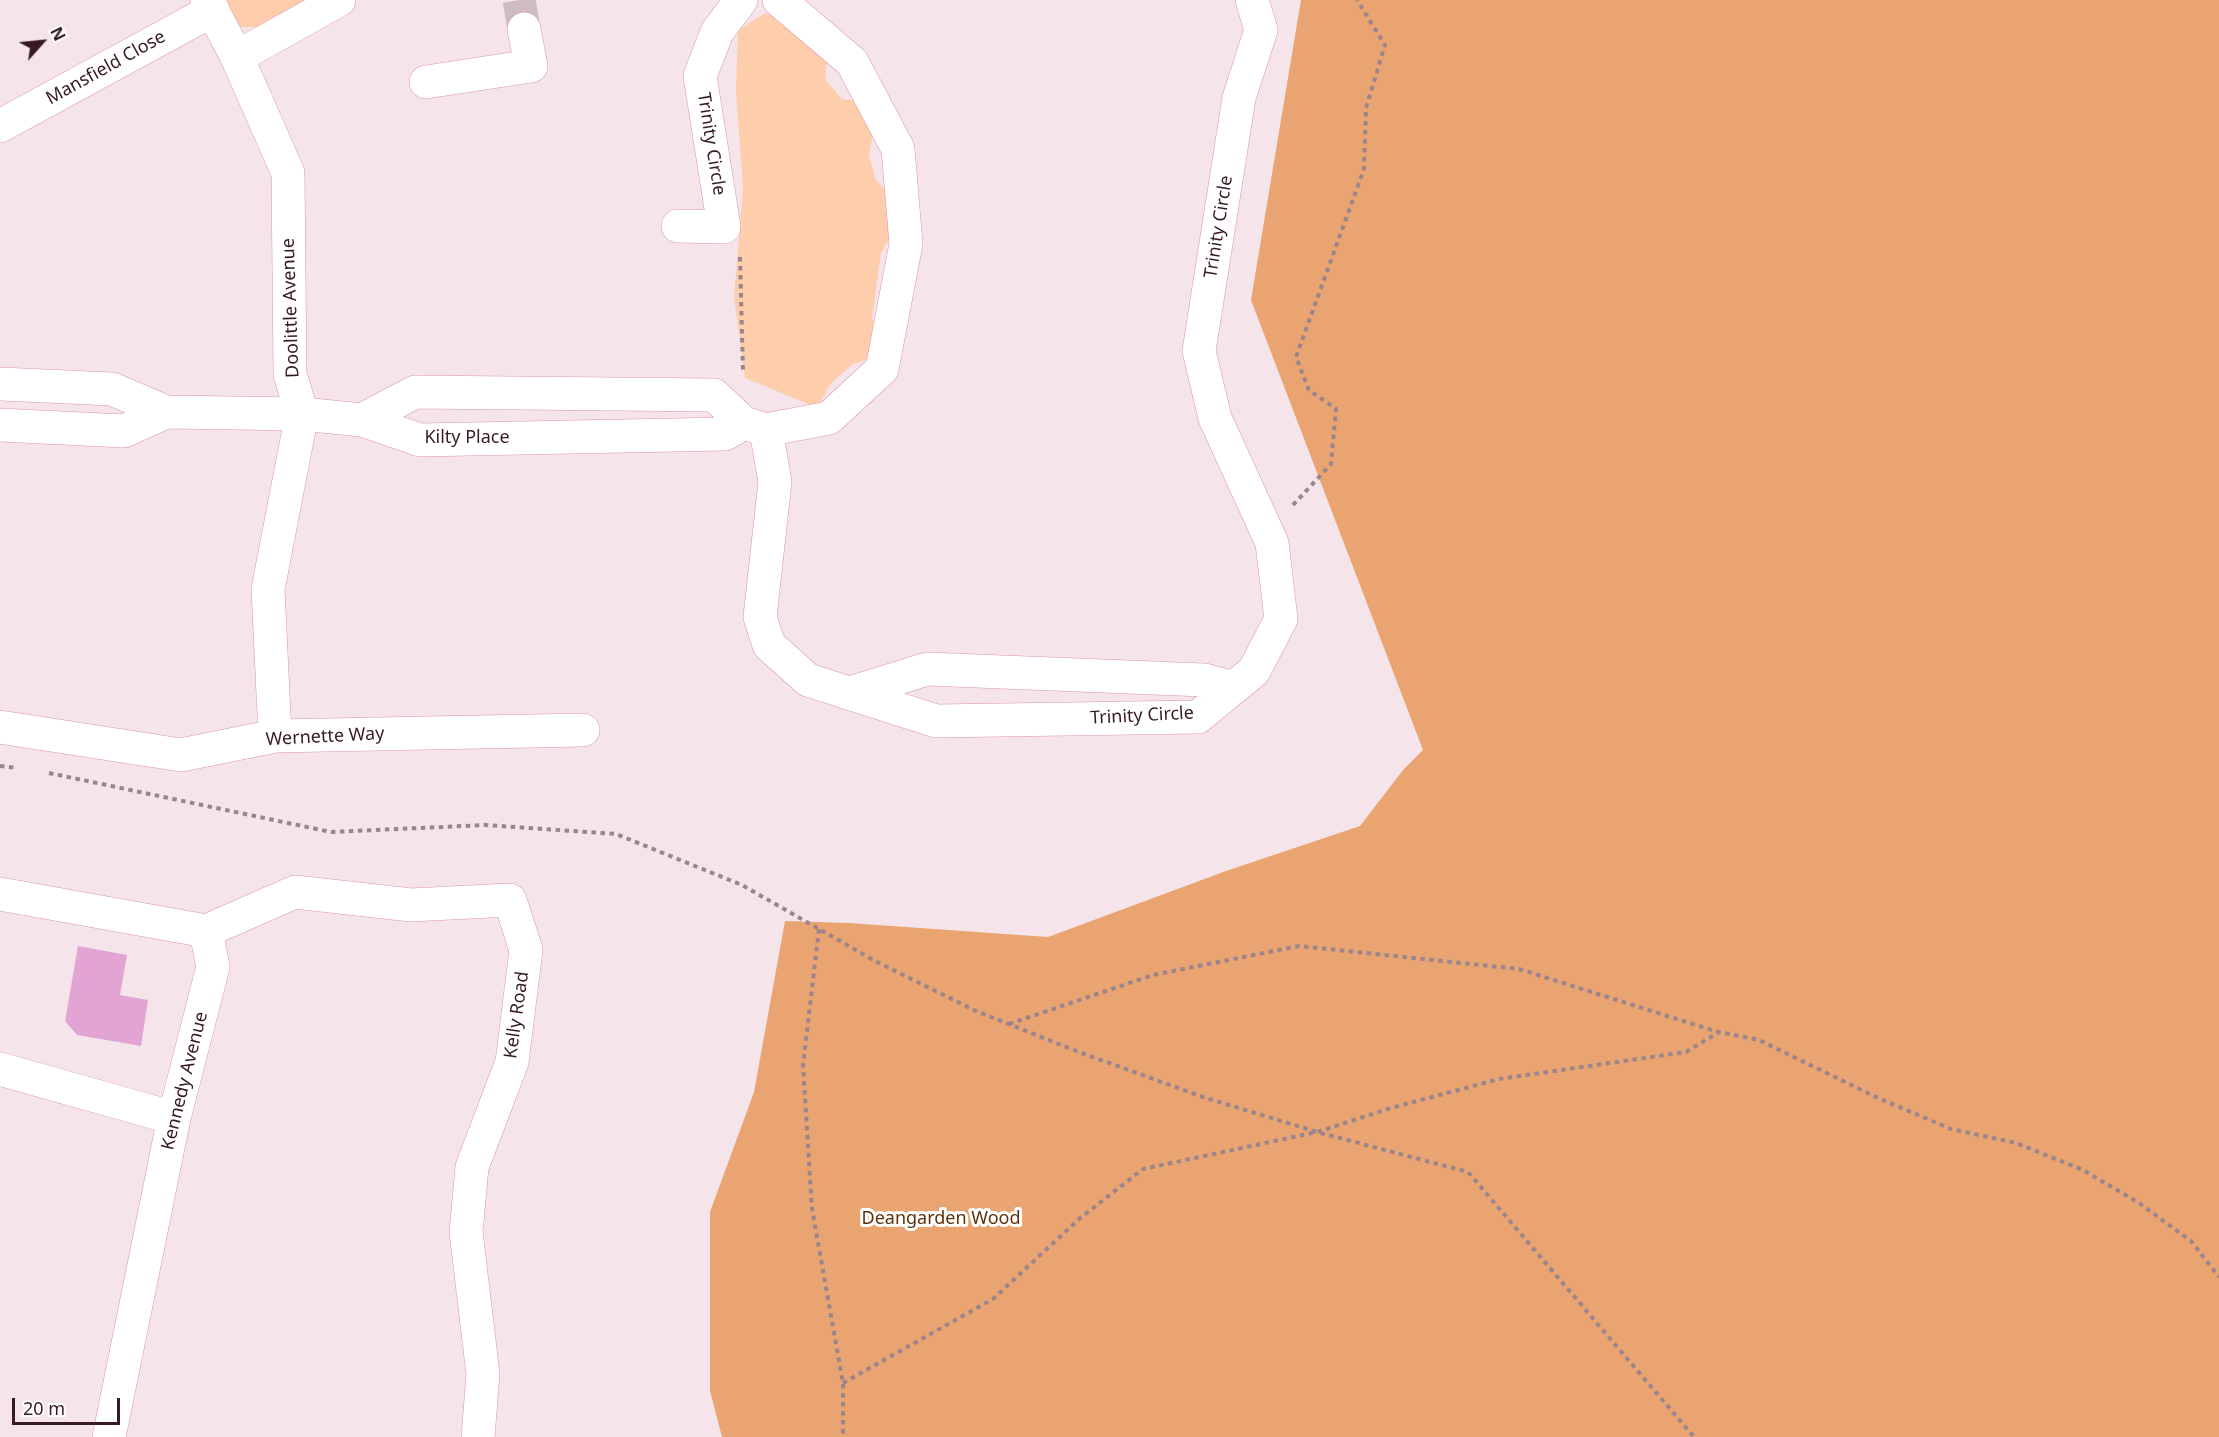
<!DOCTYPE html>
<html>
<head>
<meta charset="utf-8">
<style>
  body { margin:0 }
  #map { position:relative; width:2219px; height:1437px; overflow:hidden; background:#f5e5ea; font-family:"Noto Sans",sans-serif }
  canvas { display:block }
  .north { position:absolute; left:12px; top:12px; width:60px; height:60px; -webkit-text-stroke:4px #fff; paint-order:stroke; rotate:63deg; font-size:16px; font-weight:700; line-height:24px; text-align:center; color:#361a25 }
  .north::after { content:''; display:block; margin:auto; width:21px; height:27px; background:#361a25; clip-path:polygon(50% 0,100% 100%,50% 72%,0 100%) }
  .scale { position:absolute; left:12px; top:1398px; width:108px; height:27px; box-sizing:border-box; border:3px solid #361a25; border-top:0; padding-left:8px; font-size:18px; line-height:21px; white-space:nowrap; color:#361a25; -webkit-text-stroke:4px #fff; paint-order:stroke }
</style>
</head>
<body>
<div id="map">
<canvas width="2219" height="1437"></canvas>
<div class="north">N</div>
<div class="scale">20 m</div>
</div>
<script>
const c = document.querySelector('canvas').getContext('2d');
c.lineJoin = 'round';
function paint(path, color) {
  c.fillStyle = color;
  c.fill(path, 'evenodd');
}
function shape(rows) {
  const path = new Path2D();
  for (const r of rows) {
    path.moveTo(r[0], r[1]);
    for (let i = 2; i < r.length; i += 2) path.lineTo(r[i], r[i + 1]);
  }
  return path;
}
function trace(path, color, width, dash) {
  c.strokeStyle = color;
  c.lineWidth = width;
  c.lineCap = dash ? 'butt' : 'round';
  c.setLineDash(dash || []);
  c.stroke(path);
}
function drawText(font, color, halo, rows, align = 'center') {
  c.font = font + ' "Noto Sans",sans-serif';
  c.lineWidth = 6;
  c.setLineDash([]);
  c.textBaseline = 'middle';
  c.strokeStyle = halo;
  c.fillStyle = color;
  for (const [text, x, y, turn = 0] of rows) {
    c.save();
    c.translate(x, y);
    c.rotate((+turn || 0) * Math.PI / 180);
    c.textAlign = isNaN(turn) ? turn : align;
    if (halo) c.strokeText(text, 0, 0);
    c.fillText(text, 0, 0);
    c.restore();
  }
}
const green = shape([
  [224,0,305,0,284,12,266,27,237,27],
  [765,13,781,16,827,63,825,79,842,99,857,101,874,126,869,156,876,180,895,201,897,227,881,253,872,318,879,334,876,357,853,364,831,383,821,401,813,406,745,378,734,297,743,189,736,90,738,30]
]);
const forest = shape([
  [1301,0,2219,0,2219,1437,722,1437,710,1391,710,1212,754,1092,785,921,849,923,1048,937,1226,871,1360,826,1403,770,1423,750,1251,300]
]);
const building = shape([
  [78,946,127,955,120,995,148,1000,141,1046,77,1035,65,1021]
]);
const minorTunnel = shape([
  [519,0,524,29]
]);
const path = shape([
  [740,257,743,372],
  [1293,505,1331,464,1336,409,1309,390,1296,357,1364,169,1366,108,1385,45,1357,0],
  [0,766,18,768],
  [49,773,331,832,486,825,616,834,742,885,875,961,976,1011,1079,1052,1203,1097,1317,1132,1468,1172,1694,1437],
  [819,929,803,1065,812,1209,843,1383,843,1437],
  [1009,1024,1153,975,1299,946,1519,969,1718,1032],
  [843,1383,993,1299,1079,1219,1143,1169,1317,1132,1391,1108,1499,1079,1686,1052,1719,1032,1759,1040,1878,1098,1951,1129,2016,1143,2083,1170,2139,1203,2191,1241,2219,1277]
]);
const minor = shape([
  [207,0,237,57,288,173,290,374,302,414,268,589,275,736],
  [237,57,339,0],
  [426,82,531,66,524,29],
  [0,126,213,10],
  [678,226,724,227,700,76,717,32,741,0],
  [0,384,112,389,166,412],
  [362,420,415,392,714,395,744,423],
  [0,425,124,431,166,412,302,414,362,420,420,440,725,434,744,423,766,430,829,418,882,369,906,244,898,149,852,62,779,0],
  [766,430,775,482,760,617,769,645,808,680,936,721,1198,717,1254,671,1281,619,1272,543,1215,418,1199,351,1239,98,1261,30,1252,0],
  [850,693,927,669,1204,680,1233,688],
  [0,727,181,755,275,736,583,730],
  [0,894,206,931],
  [206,931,295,892,411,905,510,900,526,950,512,1062,472,1167,466,1232,483,1374,478,1437],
  [0,1069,174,1118],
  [109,1437,174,1118,213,967,206,931]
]);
const streetNames = [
  ["Mansfield Close",106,68,-29],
  ["Trinity Circle",711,144,81],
  ["Trinity Circle",1219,227,-81],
  ["Doolittle Avenue",291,308,-92],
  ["Kilty Place",467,438],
  ["Trinity Circle",1142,716,-3],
  ["Wernette Way",325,737,-3],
  ["Kelly Road",517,1015,-82],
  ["Kennedy Avenue",185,1081,-76]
];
const parkNames = [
  ["Deangarden Wood",941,1219]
];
paint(green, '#feceac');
paint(forest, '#eaa471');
paint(building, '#e2a4d2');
trace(minorTunnel, '#cfbcc3', 33, [33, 16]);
trace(minor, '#dc93ad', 34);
trace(path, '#9b858d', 4, [4.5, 4.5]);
trace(minor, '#fff', 33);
drawText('18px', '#361a25', '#fff', streetNames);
drawText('18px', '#5f320a', '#fff', parkNames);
</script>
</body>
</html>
